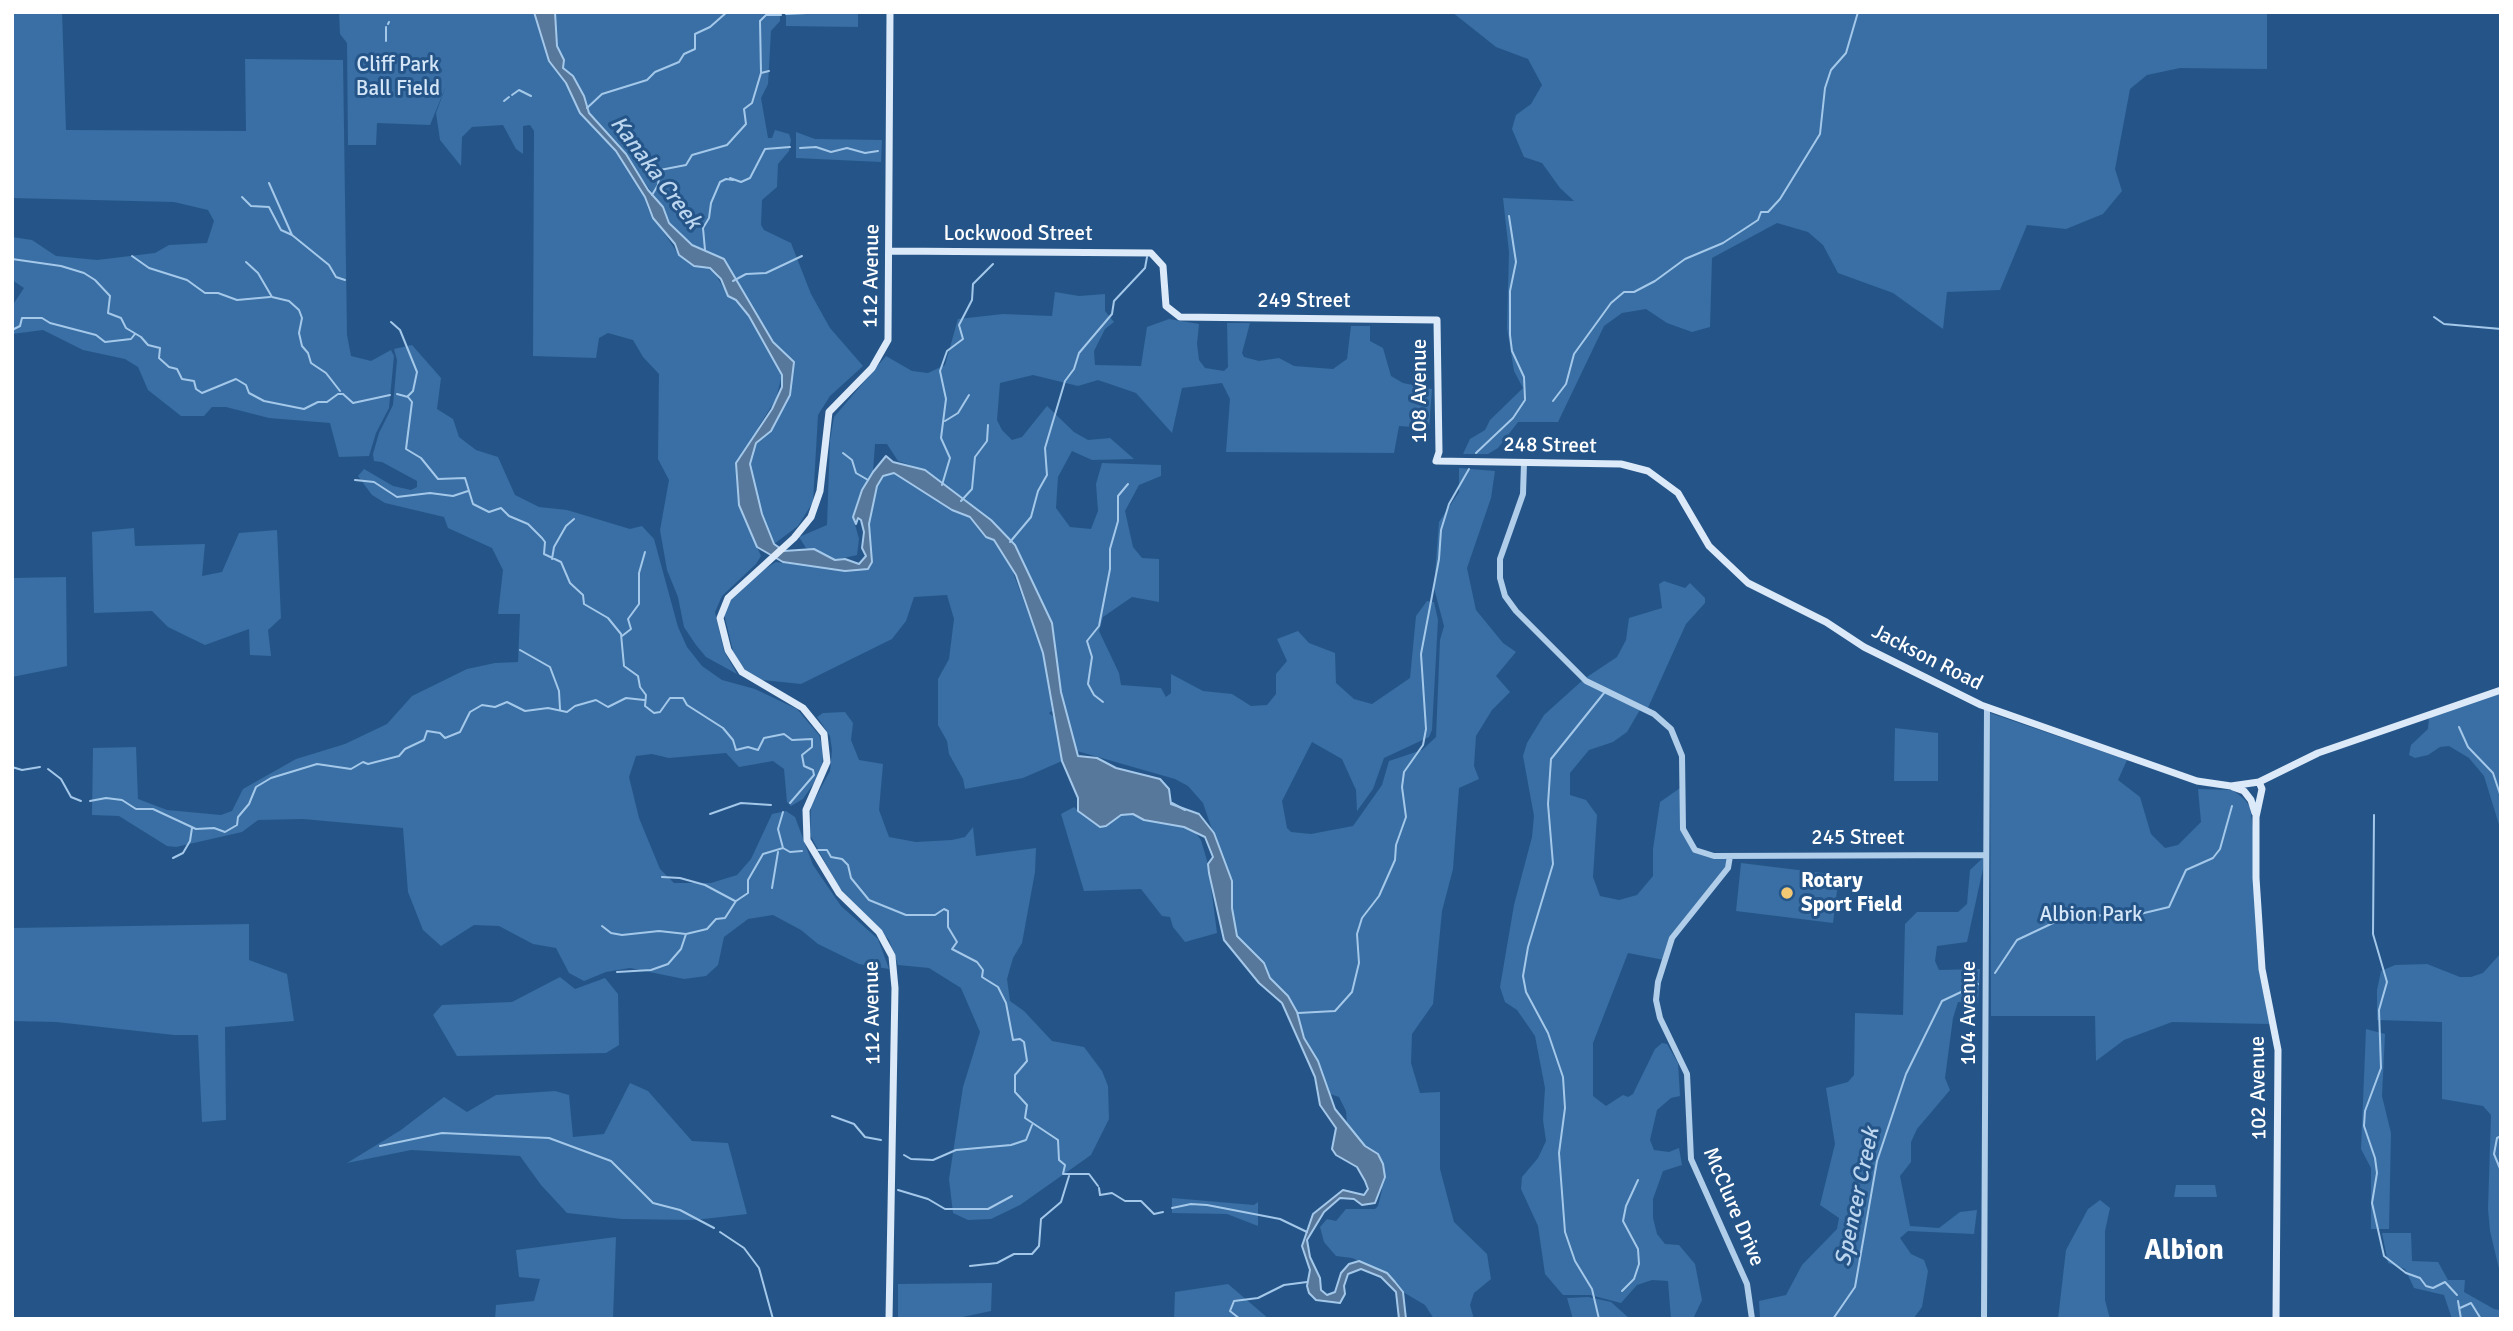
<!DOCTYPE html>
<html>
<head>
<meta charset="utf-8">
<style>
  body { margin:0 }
  #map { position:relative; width:2513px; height:1331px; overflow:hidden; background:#255588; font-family:Signika,sans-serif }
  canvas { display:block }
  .frame { position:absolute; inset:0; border:14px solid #fff; pointer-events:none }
</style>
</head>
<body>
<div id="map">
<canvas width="2513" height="1331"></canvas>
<div class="frame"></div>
</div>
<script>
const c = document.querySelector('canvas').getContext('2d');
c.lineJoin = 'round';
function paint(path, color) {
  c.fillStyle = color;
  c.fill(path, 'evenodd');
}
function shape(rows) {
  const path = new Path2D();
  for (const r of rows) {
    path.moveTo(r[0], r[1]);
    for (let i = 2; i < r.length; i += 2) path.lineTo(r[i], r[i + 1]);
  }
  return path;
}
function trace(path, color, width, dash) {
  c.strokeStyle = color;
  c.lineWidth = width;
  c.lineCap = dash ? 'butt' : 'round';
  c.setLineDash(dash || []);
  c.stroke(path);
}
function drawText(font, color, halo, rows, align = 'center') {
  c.font = font + ' Signika,sans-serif';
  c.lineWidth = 6;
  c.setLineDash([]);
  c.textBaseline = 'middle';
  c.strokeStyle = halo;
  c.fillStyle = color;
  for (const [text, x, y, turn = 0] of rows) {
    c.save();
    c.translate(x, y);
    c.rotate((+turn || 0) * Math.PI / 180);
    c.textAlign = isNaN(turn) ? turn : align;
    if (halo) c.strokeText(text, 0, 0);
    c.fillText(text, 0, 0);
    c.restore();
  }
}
const green = shape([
  [12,12,62,12,66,130,246,131,245,59,343,60,347,335,351,356,371,361,391,350,394,356,389,408,376,433,369,456,339,457,330,423,269,418,226,407,212,407,204,416,181,416,148,390,138,367,125,359,83,350,43,330,12,334,12,306,24,288,12,280,12,237,32,240,56,256,97,260,155,253,169,245,207,243,214,221,208,210,174,202,12,198],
  [339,12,534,12,549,61,566,83,580,113,616,151,645,197,648,209,679,255,697,267,705,266,715,273,728,296,736,300,749,316,782,375,776,399,759,426,739,505,761,556,756,564,722,596,715,612,724,651,737,674,706,657,696,645,684,627,678,597,667,570,660,530,669,480,658,459,659,374,643,357,633,340,608,333,599,338,596,358,533,356,534,131,530,125,523,126,523,154,516,149,503,125,472,127,462,137,461,166,440,140,436,113,446,86,430,125,377,123,376,145,348,145,347,43,340,34],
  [555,12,780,12,780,21,771,31,768,84,761,98,768,138,772,138,775,130,789,134,791,140,789,151,778,164,777,187,762,200,761,225,764,230,791,243,811,294,830,328,863,366,830,396,818,415,813,502,798,526,774,544,762,514,750,464,756,443,771,431,790,395,794,362,773,342,724,259,701,250,677,233,669,223,663,207,621,151,589,113,584,96,573,76,563,68,564,59,557,46],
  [786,12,858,12,858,27,786,26],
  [1452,12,2267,12,2267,69,2180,68,2147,75,2130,89,2115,169,2122,191,2103,214,2066,229,2027,225,2000,290,1947,292,1943,329,1893,293,1838,273,1823,245,1808,232,1777,223,1712,258,1710,327,1692,332,1667,323,1646,309,1622,313,1604,326,1558,422,1518,422,1498,448,1488,454,1463,454,1470,439,1485,430,1490,420,1523,388,1514,371,1507,328,1509,252,1503,198,1574,201,1560,188,1542,163,1524,157,1512,129,1516,115,1531,104,1542,85,1528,59,1496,47],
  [796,132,815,139,882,140,881,162,796,158],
  [1055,292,1079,296,1105,294,1105,311,1114,322,1105,329,1094,351,1095,365,1141,366,1147,327,1169,319,1199,324,1197,344,1199,360,1205,368,1224,371,1228,367,1227,323,1250,323,1242,353,1244,357,1259,361,1279,358,1294,366,1333,369,1347,359,1351,326,1370,326,1370,341,1383,348,1391,376,1403,383,1432,389,1429,428,1399,426,1394,453,1226,452,1230,399,1222,383,1182,388,1172,433,1136,393,1098,380,1078,386,1033,375,1000,383,997,420,1002,430,1012,440,1022,437,1047,406,1074,432,1088,440,1110,438,1134,459,1092,460,1072,451,1058,477,1056,508,1070,527,1091,529,1098,511,1096,484,1102,463,1161,465,1161,476,1139,485,1125,511,1133,547,1142,558,1159,559,1159,602,1132,597,1103,617,1099,631,1119,673,1121,685,1161,688,1166,697,1171,693,1171,674,1203,691,1232,694,1251,706,1267,705,1276,694,1276,674,1287,661,1277,639,1298,631,1309,643,1335,653,1336,683,1354,699,1372,704,1410,678,1416,616,1427,601,1434,602,1438,620,1432,730,1429,737,1384,758,1373,789,1357,811,1356,790,1342,759,1312,742,1282,801,1287,828,1291,832,1311,834,1353,826,1382,785,1389,761,1422,750,1436,737,1440,640,1444,626,1434,588,1439,522,1459,492,1459,468,1495,471,1491,498,1467,568,1476,610,1503,643,1516,652,1496,676,1510,692,1492,710,1476,736,1474,766,1479,779,1459,788,1453,869,1442,911,1433,1004,1412,1034,1411,1063,1420,1093,1440,1092,1440,1169,1454,1222,1487,1254,1491,1279,1474,1293,1470,1305,1474,1319,1434,1319,1425,1305,1403,1292,1387,1273,1352,1258,1336,1256,1324,1242,1320,1227,1327,1219,1336,1221,1346,1209,1375,1209,1378,1206,1382,1190,1379,1155,1365,1146,1347,1124,1346,1111,1339,1097,1327,1093,1322,1071,1304,1038,1297,1012,1288,996,1270,978,1264,963,1237,936,1232,908,1233,891,1203,803,1188,786,1175,779,1077,751,1061,692,1052,623,1015,545,991,520,925,470,898,461,887,444,875,444,873,472,856,507,853,517,859,539,857,555,835,560,806,548,799,537,827,525,830,440,834,417,886,356,912,371,928,373,945,365,958,319,1003,314,1052,316],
  [412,345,441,378,437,409,453,419,459,437,476,450,498,457,515,495,539,507,567,510,630,529,642,526,654,539,678,627,687,647,702,666,722,680,755,689,797,709,819,735,824,752,820,774,803,799,791,806,787,802,784,769,773,761,739,767,726,753,669,758,652,754,636,756,629,777,639,818,660,869,674,883,711,883,737,875,751,859,772,814,786,811,795,817,813,865,841,906,878,939,889,969,859,964,818,944,801,930,773,915,748,919,724,937,718,965,706,976,684,979,630,968,606,972,584,981,569,973,556,948,533,944,499,926,474,925,441,946,423,930,408,892,403,828,303,819,258,820,242,832,176,847,167,846,119,816,92,815,93,748,136,747,138,799,167,810,221,815,232,811,243,789,296,759,345,744,387,724,412,696,467,669,495,663,518,662,520,614,498,614,503,570,492,548,448,528,444,517,385,503,372,495,358,476,364,469,393,486,411,490,417,487,417,481,382,462,374,461,373,454,379,433,393,405,397,360,394,349],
  [894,473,952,510,970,517,986,537,994,540,1011,567,1043,653,1052,711,1049,713,1055,718,1062,761,1023,778,965,789,963,779,949,754,947,741,938,725,938,679,949,659,954,619,947,595,914,597,906,621,892,639,801,684,762,680,746,671,734,655,724,614,730,601,763,570,776,562,845,571,871,567,869,524,877,486,883,476],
  [134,528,135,546,205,544,202,576,222,572,239,533,277,530,281,618,268,630,271,656,250,655,249,629,205,645,168,627,152,611,94,613,92,532],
  [66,577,67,666,12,677,12,578],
  [1664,581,1685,588,1690,583,1705,598,1705,603,1686,624,1647,710,1641,708,1627,732,1613,742,1589,750,1570,773,1570,795,1586,800,1597,815,1593,877,1600,896,1619,900,1637,895,1653,876,1653,849,1660,802,1683,786,1682,827,1695,850,1730,856,1729,866,1682,924,1664,960,1628,953,1593,1043,1593,1096,1606,1106,1623,1095,1628,1097,1633,1094,1655,1049,1662,1043,1667,1044,1678,1063,1680,1096,1671,1098,1657,1110,1650,1140,1654,1150,1669,1152,1679,1148,1682,1165,1663,1171,1653,1199,1653,1218,1657,1234,1665,1244,1679,1245,1695,1264,1702,1300,1693,1319,1671,1319,1668,1281,1652,1280,1637,1285,1621,1303,1590,1295,1563,1295,1545,1274,1538,1226,1521,1189,1522,1177,1538,1158,1546,1141,1543,1120,1545,1088,1535,1036,1517,1010,1505,1002,1500,987,1514,905,1532,837,1534,816,1523,756,1527,743,1544,715,1584,679,1617,657,1626,640,1629,618,1662,608,1659,584],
  [2501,690,2501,831,2484,776,2469,758,2449,746,2440,747,2428,755,2415,758,2409,755,2411,745,2428,729,2429,716],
  [845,712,853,723,851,740,859,760,883,764,879,810,889,837,916,842,952,840,965,837,973,827,976,856,1036,848,1035,872,1022,943,1013,958,1007,979,1010,1001,1024,1011,1052,1041,1084,1047,1102,1071,1108,1086,1109,1119,1091,1155,1020,1205,991,1219,968,1220,953,1213,949,1179,963,1087,980,1032,961,988,929,968,898,965,889,940,838,886,810,835,811,806,830,771,832,750,830,736,817,717,823,713],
  [1990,713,2127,760,2118,780,2140,797,2151,834,2165,848,2178,845,2201,822,2198,789,2233,790,2245,800,2250,807,2253,828,2259,972,2270,1024,2172,1022,2124,1040,2096,1061,2095,1016,1991,1016],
  [1895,728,1938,733,1938,781,1894,781],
  [1074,807,1088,819,1115,820,1121,815,1133,814,1144,820,1184,827,1195,832,1201,840,1208,864,1217,933,1185,942,1173,927,1170,917,1162,916,1141,889,1084,891,1061,814],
  [1986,855,1967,942,1937,946,1935,961,1939,970,1980,969,1978,1003,1958,1002,1953,1018,1945,1078,1950,1090,1917,1129,1911,1142,1911,1162,1900,1176,1910,1226,1939,1228,1960,1212,1977,1210,1974,1234,1908,1231,1900,1238,1911,1254,1924,1260,1928,1271,1922,1307,1913,1319,1760,1319,1759,1301,1786,1295,1802,1265,1837,1229,1839,1218,1820,1205,1835,1144,1826,1088,1848,1082,1854,1075,1855,1013,1903,1015,1905,924,1917,912,1958,912,1967,904,1970,870],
  [1741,863,1839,875,1833,923,1736,911],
  [249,924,249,960,287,974,294,1021,225,1027,226,1120,202,1122,198,1035,174,1035,56,1022,12,1021,12,928],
  [2501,953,2501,1277,2490,1231,2488,1209,2491,1115,2483,1106,2442,1099,2442,1022,2377,1020,2377,990,2381,971,2395,965,2427,964,2460,977,2471,977,2483,973],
  [560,977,575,989,605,978,618,994,619,1045,606,1053,457,1056,433,1015,442,1005,512,1002],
  [2366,1029,2385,1034,2382,1096,2391,1133,2389,1229,2371,1229,2371,1168,2361,1149],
  [630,1083,648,1091,692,1141,728,1143,747,1214,695,1220,622,1219,567,1213,541,1185,520,1156,411,1150,347,1163,401,1130,444,1097,467,1112,496,1095,555,1091,569,1095,573,1137,604,1134],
  [2176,1185,2215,1185,2217,1197,2174,1197],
  [1172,1198,1254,1205,1258,1202,1258,1226,1227,1214,1172,1213],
  [2100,1200,2110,1208,2105,1231,2105,1300,2110,1319,2058,1319,2066,1250,2088,1209],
  [2382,1233,2411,1233,2412,1261,2438,1262,2448,1280,2465,1280,2464,1292,2494,1309,2499,1310,2501,1304,2501,1319,2452,1319,2444,1295,2414,1288,2405,1269,2388,1263],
  [616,1237,613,1319,495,1319,496,1305,534,1301,540,1279,519,1277,516,1250],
  [992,1283,991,1311,953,1319,898,1319,898,1284],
  [1228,1284,1269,1319,1174,1319,1175,1292],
  [1588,1297,1611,1302,1630,1319,1573,1319,1567,1298]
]);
const water = shape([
  [534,12,555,12,557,46,564,60,563,68,573,76,584,96,589,113,626,154,648,190,663,207,669,223,692,245,724,259,773,342,794,362,790,395,771,431,756,443,750,464,762,514,774,544,784,551,814,549,835,560,845,559,859,564,866,556,862,548,864,532,861,520,858,518,856,524,853,517,862,490,873,472,886,456,893,462,925,470,991,520,1015,545,1052,623,1061,692,1078,756,1097,758,1116,768,1160,779,1169,789,1171,804,1199,814,1214,833,1232,881,1232,908,1237,936,1264,963,1270,978,1288,996,1297,1012,1304,1038,1318,1061,1335,1109,1365,1146,1378,1154,1383,1164,1385,1177,1375,1203,1362,1205,1354,1199,1340,1198,1324,1212,1307,1240,1310,1257,1320,1278,1321,1290,1327,1295,1335,1292,1341,1273,1349,1264,1359,1261,1387,1273,1395,1282,1403,1292,1406,1319,1399,1319,1396,1292,1381,1277,1361,1269,1348,1274,1344,1286,1345,1294,1340,1303,1316,1300,1309,1293,1307,1286,1310,1270,1302,1246,1313,1214,1343,1190,1364,1195,1368,1189,1365,1181,1357,1167,1336,1155,1332,1149,1336,1128,1320,1105,1315,1077,1282,1003,1259,983,1224,940,1209,873,1208,864,1213,857,1205,837,1184,827,1144,820,1133,814,1121,815,1106,826,1100,827,1078,811,1078,798,1062,761,1043,653,1016,575,994,540,986,537,970,517,952,510,894,473,883,476,877,486,869,524,872,562,868,569,845,571,783,562,757,547,739,505,736,463,772,409,782,387,782,375,749,316,736,300,728,296,721,279,710,268,694,266,679,255,675,244,653,218,645,197,616,151,580,113,566,83,549,61,534,12]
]);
const stream = shape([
  [786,14,827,12],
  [388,24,389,22],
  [386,41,386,27],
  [761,73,769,71],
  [512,95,519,90,531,96],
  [504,101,509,97],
  [587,108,602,94,647,80,655,72,679,62,684,54,695,49,695,34,710,27,727,12],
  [800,148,816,147,831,152,847,148,865,153,878,151],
  [269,183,292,235],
  [652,195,658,185,660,170,686,165,692,155,727,145,746,124,744,109,752,103,761,73,760,21,766,15,781,15],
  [242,197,251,206,269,207,281,230,292,235,329,265,336,277,345,280],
  [1509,216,1516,262,1510,291,1510,335,1512,351,1524,377,1525,399],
  [705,250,703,228,709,218,711,203,720,182,726,179,733,180,730,178,741,182,750,178,765,149,790,147],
  [132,256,149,268,187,280,205,293,218,293,237,300,270,297],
  [12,259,61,266,84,273,95,280,110,296,108,313,121,318,126,328,141,337,148,345,160,348,159,358,169,367,177,369,182,379,194,381,196,389,202,393,236,379,246,385,249,393,264,401,304,409,318,402,327,402,338,394,343,394,353,403,390,395],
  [246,262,258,273,272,297,289,301,299,310,302,318,299,333,302,346,308,353,311,363,326,373,340,391],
  [733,281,746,274,766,273,802,256],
  [2434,317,2444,324,2501,329],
  [391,322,400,330,417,372,413,391,408,396],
  [12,330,20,326,22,318,42,318,50,323,96,335,105,342,131,339,135,334],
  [397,394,408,397,412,402,406,449,421,458,438,479,465,478,473,504,489,512,501,508,509,516,528,524,542,538,545,542,544,554,561,562,570,583,583,595,584,604,608,618,621,634,624,666,638,676,640,687,646,695,645,706,654,713,660,712,670,698,683,698,687,705,723,728,733,740,736,750,748,747,758,750,764,738,784,734,792,740,812,739,812,747,802,755,804,766,813,770,814,775,790,803],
  [1553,401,1566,384,1574,354,1611,303,1624,292,1634,292,1655,281,1685,259,1723,243,1758,220,1761,212,1768,212,1780,199,1820,134,1825,88,1831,70,1846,53,1858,12],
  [945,421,958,413,969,395],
  [843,453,852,460,856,473,868,480],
  [1476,453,1513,418,1525,400],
  [355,480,374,482,397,497,430,493,453,496,468,491],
  [942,485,950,458,941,438,946,399,940,371,947,351,963,339,959,325,972,300,973,284,993,264],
  [961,501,972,489,975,457,987,441,988,425],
  [1010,542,1031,517,1038,491,1047,475,1045,448,1065,381,1074,369,1079,353,1112,314,1114,301,1145,268,1147,257],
  [552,559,554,547,566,526,574,519],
  [622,636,631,629,628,619,639,604,639,573,645,552],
  [520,650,550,667,559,691,560,709],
  [1103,702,1094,695,1088,684,1092,657,1087,641,1099,626,1110,569,1110,549,1118,521,1118,496,1128,484],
  [2459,727,2468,747,2493,773,2501,797],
  [12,767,22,770,40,767],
  [48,769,61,779,71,797,81,801],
  [90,801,106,798,122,800,136,809,153,809,196,829,214,828,225,832,237,825,238,817,249,804,256,787,271,778,317,764,351,769,363,762,368,764,399,756,405,749,424,740,427,731,440,733,445,738,460,732,470,712,482,705,495,707,507,702,525,711,548,708,567,712,575,706,596,700,608,707,626,698,644,700],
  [1172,803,1185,810],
  [783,812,778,829,783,848,790,852,802,851],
  [710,814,741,803,771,805],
  [2374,815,2373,934,2387,982,2379,1010,2381,1068,2365,1111,2364,1126,2375,1158,2377,1173,2372,1203,2384,1256,2406,1273,2420,1278,2426,1286,2433,1288,2445,1282,2457,1295],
  [818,850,827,850,831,857,842,859,848,865,851,878,869,900,906,915,935,915,944,909,948,911,948,927,957,942,952,949,977,962,983,970,982,977,998,987,1006,1003,1013,1040,1020,1039,1024,1042,1027,1061,1015,1075,1015,1092,1027,1105,1025,1118,1058,1140,1059,1160,1065,1165,1063,1174,1089,1174,1098,1186],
  [173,858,183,853,190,841,192,828],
  [662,877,680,878,705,885,735,901],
  [772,888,778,852],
  [602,926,611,933,622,935,659,931,686,934,707,929,716,919,725,918,736,901,748,893,748,880,763,854,783,848],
  [617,972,651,970,668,964,681,949,686,934],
  [1995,973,2017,940,2053,923,2084,916,2140,914,2169,907,2186,870,2213,858,2220,849,2232,806],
  [1298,1013,1335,1011,1352,992,1359,963,1357,934,1362,918,1379,896,1395,860,1396,845,1406,817,1402,787,1404,772,1423,745,1426,729,1421,654,1439,559,1441,530,1449,504,1469,469],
  [832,1116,854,1124,865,1137,881,1140],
  [2501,1136,2497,1138,2494,1154,2501,1171],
  [380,1146,442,1133,549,1138,611,1161,653,1203,680,1210,714,1228],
  [904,1155,911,1159,933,1160,956,1150,1011,1145,1026,1140,1032,1125],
  [1099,1188,1100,1195,1112,1193,1125,1201,1141,1201,1154,1214,1163,1212],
  [898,1190,928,1199,945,1209,988,1209,1012,1196],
  [1172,1208,1191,1204,1207,1205,1280,1219,1307,1232],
  [2501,1215,2501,1227],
  [720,1232,744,1248,759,1268,773,1319],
  [970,1266,997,1263,1014,1254,1032,1254,1039,1246,1041,1219,1061,1202,1069,1176],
  [1622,1291,1634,1279,1639,1264,1638,1249,1623,1221,1626,1206,1638,1180],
  [2458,1301,2461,1319],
  [2460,1308,2471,1303,2481,1319],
  [1240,1319,1230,1311,1234,1301,1258,1298,1284,1285,1307,1282],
  [1599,1319,1592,1289,1575,1261,1565,1232,1559,1153,1565,1108,1563,1077,1548,1033,1526,992,1523,976,1528,947,1553,864,1548,804,1551,759,1604,693],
  [1833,1319,1855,1287,1877,1161,1906,1074,1942,1001,1978,984]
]);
const tertiary = shape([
  [1524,463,1523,494,1500,559,1500,578,1505,596,1516,611,1586,681,1654,714,1671,729,1682,756,1683,829,1695,850,1714,856,1986,855],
  [1730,856,1728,868,1672,938,1658,982,1656,1000,1660,1018,1687,1074,1691,1159,1747,1284,1752,1319],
  [1984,1319,1987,707]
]);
const secondary = shape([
  [891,251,1151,253,1163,266,1166,306,1180,317,1437,320,1439,452,1436,461,1621,464,1648,471,1678,493,1709,546,1748,583,1826,622,1864,647,1981,705,2197,781,2231,786,2259,782,2318,753,2501,690],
  [2259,782,2262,789,2256,817,2256,878,2262,969,2278,1050,2276,1319],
  [2233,787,2244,791,2251,800,2255,813],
  [889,1319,895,988,892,956,879,932,839,893,807,840,806,810,827,762,824,734,803,708,742,672,728,650,720,618,728,598,794,538,811,517,820,491,829,412,872,368,888,340,890,12]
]);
const markers = [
  [1787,893,7,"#f3c874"]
];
const parkNames = [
  ["Cliff Park",398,65],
  ["Ball Field",398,89],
  ["Albion Park",2091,915]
];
const streetNames = [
  ["Lockwood Street",1018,234],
  ["112 Avenue",872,276,-89],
  ["249 Street",1304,301],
  ["108 Avenue",1420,391,-90],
  ["248 Street",1550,446,1],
  ["Jackson Road",1927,658,27],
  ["245 Street",1858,838],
  ["112 Avenue",873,1013,-91],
  ["104 Avenue",1969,1013,-90],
  ["102 Avenue",2259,1088,-91],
  ["McClure Drive",1733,1207,67]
];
const poiNames = [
  ["Rotary",1801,881],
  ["Sport Field",1801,905]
];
const waterNames = [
  ["Kanaka Creek",655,173,53],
  ["Spencer Creek",1858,1197,-78]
];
const districtNames = [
  ["Albion",2184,1252]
];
paint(green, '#396fa4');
paint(water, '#57779b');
trace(water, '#a4c8ea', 2);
trace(stream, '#a4c8ea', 2);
trace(tertiary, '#b0cde9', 6);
trace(secondary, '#dbe9f8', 7);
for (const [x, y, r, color] of markers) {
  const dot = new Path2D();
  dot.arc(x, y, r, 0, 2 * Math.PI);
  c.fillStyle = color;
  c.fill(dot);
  trace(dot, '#255588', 2.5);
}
drawText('21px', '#d4e6f7', '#255588', parkNames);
drawText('21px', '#fff', '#255588', streetNames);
drawText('bold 21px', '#fff', '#255588', poiNames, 'left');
drawText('italic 23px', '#bcd6f0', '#255588', waterNames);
drawText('bold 28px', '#fff', '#255588', districtNames);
</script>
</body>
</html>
